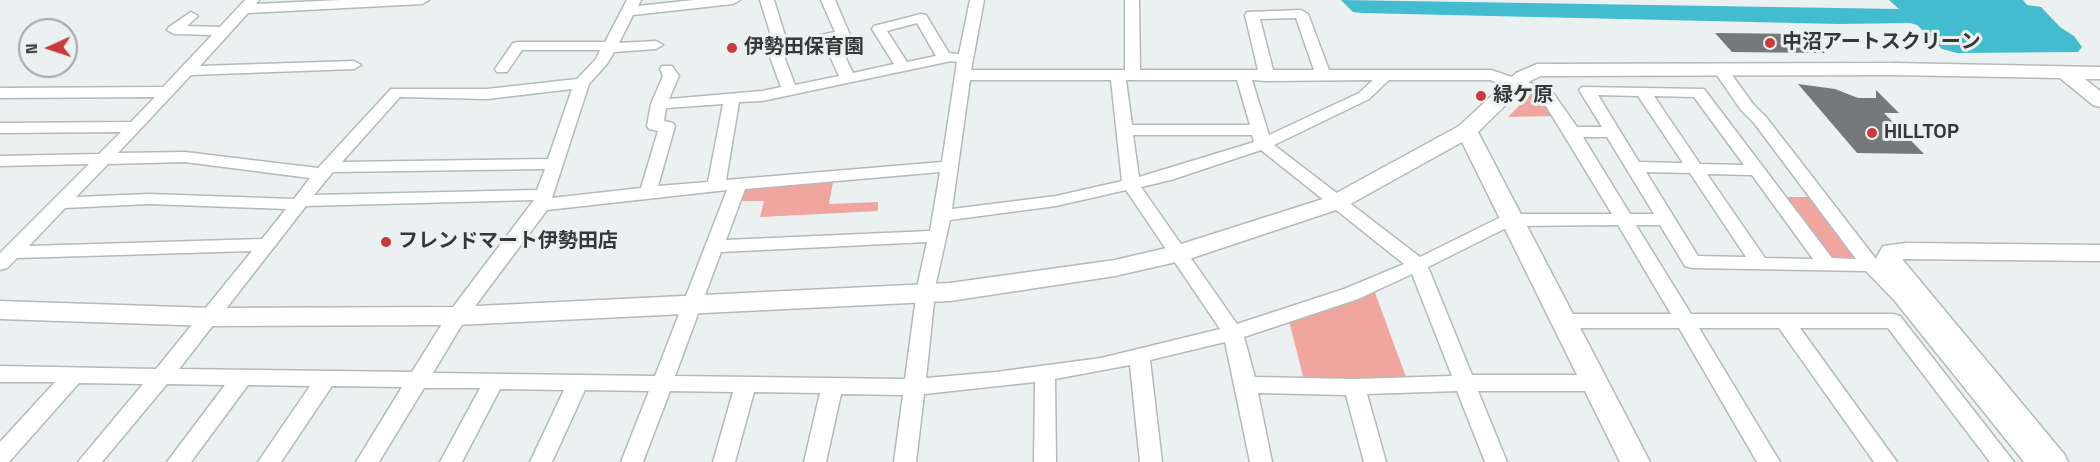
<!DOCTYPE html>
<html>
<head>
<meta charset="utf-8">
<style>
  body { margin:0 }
  #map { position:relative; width:2100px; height:462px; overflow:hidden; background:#ebf0f1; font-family:"Space Grotesk",sans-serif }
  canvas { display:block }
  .north { position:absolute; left:18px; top:18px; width:60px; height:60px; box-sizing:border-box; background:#ebf0f1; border:2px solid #a2a6a7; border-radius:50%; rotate:267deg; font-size:16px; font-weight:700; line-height:24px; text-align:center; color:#353738 }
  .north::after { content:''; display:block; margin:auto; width:21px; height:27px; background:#c93a3b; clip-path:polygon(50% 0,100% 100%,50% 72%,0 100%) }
</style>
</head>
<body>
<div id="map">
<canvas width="2100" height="462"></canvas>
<div class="north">N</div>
</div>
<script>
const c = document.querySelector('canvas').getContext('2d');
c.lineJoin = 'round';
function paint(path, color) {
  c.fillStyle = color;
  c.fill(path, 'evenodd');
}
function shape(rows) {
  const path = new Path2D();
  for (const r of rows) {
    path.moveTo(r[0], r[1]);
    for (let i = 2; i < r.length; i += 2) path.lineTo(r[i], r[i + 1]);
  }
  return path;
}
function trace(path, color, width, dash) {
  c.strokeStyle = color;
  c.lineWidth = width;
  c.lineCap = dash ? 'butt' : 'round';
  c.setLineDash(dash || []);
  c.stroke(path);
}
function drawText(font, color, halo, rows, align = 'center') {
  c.font = font + ' "Space Grotesk","Noto Sans JP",sans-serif';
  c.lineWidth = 6;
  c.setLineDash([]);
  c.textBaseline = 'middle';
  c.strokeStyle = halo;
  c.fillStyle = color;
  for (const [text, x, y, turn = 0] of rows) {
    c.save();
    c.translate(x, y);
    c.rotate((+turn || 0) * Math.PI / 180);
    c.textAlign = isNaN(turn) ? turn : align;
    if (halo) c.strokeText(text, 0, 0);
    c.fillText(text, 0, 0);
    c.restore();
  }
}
const green = shape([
  [1537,92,1541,94,1556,116,1508,117,1530,95],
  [833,182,829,204,878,202,878,211,760,217,764,201,738,201,743,188],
  [1782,197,1816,197,1865,260,1827,259],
  [1374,290,1406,377,1304,380,1289,321]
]);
const water = shape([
  [1341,0,1899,9,1889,0,2023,0,2027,5,2041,7,2060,27,2074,36,2082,47,2078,52,1957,53,1942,49,1917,25,1910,23,1839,24,1362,13,1353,12]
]);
const building = shape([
  [1715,33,1807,34,1825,53,1732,52],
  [1798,84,1835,89,1858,98,1876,98,1876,90,1899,113,1884,113,1924,154,1857,153]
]);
const street = shape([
  [245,0,259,0,256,4,341,0,429,0,422,4,248,13,200,66,354,61,361,65,354,69,191,75,118,153,185,152,318,168,391,89,487,89,577,79,596,59,600,50,522,50,507,72,497,72,495,69,513,43,518,42,605,42,627,0,641,0,638,6,694,0,740,0,733,4,633,15,619,43,656,41,663,45,656,49,614,52,607,64,589,84,552,198,641,188,658,131,649,129,647,126,651,104,663,76,660,69,662,66,672,66,679,76,669,99,762,91,781,87,767,49,774,45,760,0,774,0,787,42,835,32,821,0,835,0,850,35,848,38,837,40,853,73,894,64,872,29,874,26,921,14,926,15,949,53,959,54,970,0,984,0,971,70,1125,70,1125,0,1139,0,1140,70,1258,70,1245,15,1247,12,1301,10,1308,14,1329,70,1491,70,1551,90,1577,127,1602,127,1579,90,1582,87,1704,89,1832,258,1856,259,1754,123,1741,110,1716,74,1724,69,1729,71,1753,104,1766,117,1876,259,1885,261,1887,265,1885,268,1908,290,2048,462,2024,462,1894,300,1866,271,1692,268,1685,266,1660,225,1636,225,1691,314,1893,314,1900,316,2014,462,1990,462,1888,328,1800,328,1897,462,1874,462,1779,328,1699,328,1780,462,1757,462,1679,328,1565,328,1558,326,1555,321,1558,316,1565,314,1671,314,1618,225,1510,226,1428,267,1472,375,1595,375,1602,378,1605,383,1602,388,1595,391,1478,391,1507,462,1485,462,1457,391,1367,394,1386,462,1364,462,1346,395,1258,393,1272,462,1250,462,1225,342,1150,360,1162,462,1140,462,1130,365,1055,379,1056,462,1034,462,1035,382,924,394,916,462,894,462,903,395,841,394,826,462,804,462,820,393,754,392,735,462,713,462,733,392,670,391,643,462,621,462,649,391,585,390,552,462,530,462,564,390,500,389,462,462,440,462,480,388,424,388,379,462,356,462,402,387,332,386,281,462,258,462,310,386,248,385,191,462,167,462,225,385,167,384,102,462,78,462,143,384,79,383,9,462,0,462,0,442,55,382,0,382,0,366,156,369,252,251,17,258,7,268,0,270,0,253,89,164,0,166,0,156,99,154,121,132,0,133,0,123,131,122,155,97,0,98,0,88,163,87,212,35,174,34,167,30,169,27,191,12,198,16,187,26,220,27,245,0],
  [1296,18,1314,70,1273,70,1260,19,1296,18],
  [917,23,936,56,907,62,887,31,917,23],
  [824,43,839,76,795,85,782,51,824,43],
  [951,61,957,62,942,162,726,180,739,102,762,101,951,61],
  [970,80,1111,80,1122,181,1056,196,952,209,970,80],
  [1126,80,1237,80,1250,125,1132,125,1126,80],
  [1252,80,1267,81,1373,80,1359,93,1269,135,1252,80],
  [1389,80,1490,80,1540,96,1612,214,1507,214,1420,257,1274,145,1369,99,1389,80],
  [572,89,548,159,342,162,400,97,487,99,572,89],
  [1598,95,1638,96,1683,163,1639,162,1598,95],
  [1654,96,1694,97,1744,165,1700,164,1654,96],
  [723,104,708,182,658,186,675,126,673,123,664,121,666,108,723,104],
  [1133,135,1252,135,1254,142,1139,177,1133,135],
  [1583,137,1607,137,1654,214,1630,214,1583,137],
  [1261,150,1404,264,1344,289,1237,324,1141,187,1171,180,1261,150],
  [185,162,310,178,294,199,149,194,76,197,108,164,185,162],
  [545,169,537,190,314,195,333,172,545,169],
  [940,172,930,231,726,240,745,189,940,172],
  [1646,172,1690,173,1746,257,1698,256,1646,172],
  [1707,174,1752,175,1813,259,1765,258,1707,174],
  [727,190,655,376,433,373,464,321,547,210,727,190],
  [1126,190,1220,329,1101,358,996,372,926,378,936,283,950,220,1056,206,1126,190],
  [534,200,450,311,412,372,179,369,306,206,534,200],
  [149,204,286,209,262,239,29,246,65,208,149,204],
  [927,242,918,283,905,379,675,376,721,252,927,242],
  [1412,274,1452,376,1354,379,1255,377,1244,337,1358,299,1412,274]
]);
const secondary = shape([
  [1893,63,2100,67,2100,79,2085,79,2100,91,2100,107,2093,105,2060,78,1893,75,1541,76,1530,81,1478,132,1650,462,1620,462,1462,142,1345,207,1189,259,1115,276,950,301,457,325,211,326,0,319,0,301,211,308,457,307,950,283,1115,260,1175,246,1329,197,1459,126,1516,73,1537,64,1893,63],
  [1906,243,2100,245,2100,261,1902,259,2064,454,2068,462,2036,462,1876,258,1883,246,1906,243]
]);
const markers = [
  [1770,43,6,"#c93a3b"],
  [732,48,6,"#c93a3b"],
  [1481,96,6,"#c93a3b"],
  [1872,133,6,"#c93a3b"],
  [386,242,6,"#c93a3b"]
];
const poiNames = [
  ["中沼アートスクリーン",1782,43],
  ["伊勢田保育園",744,48],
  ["緑ケ原",1493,96],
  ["HILLTOP",1884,133],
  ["フレンドマート伊勢田店",398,242]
];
paint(green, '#f0a69f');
paint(water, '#44bcd0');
paint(building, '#74797a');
trace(street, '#b4b9b9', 3);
trace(secondary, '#b4b9b9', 3);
paint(street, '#fff');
paint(secondary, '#fff');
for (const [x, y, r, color] of markers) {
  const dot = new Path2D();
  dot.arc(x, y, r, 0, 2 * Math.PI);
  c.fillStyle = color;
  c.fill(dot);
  trace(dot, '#ebf0f1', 2);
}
drawText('bold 20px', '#353738', '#ebf0f1', poiNames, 'left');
</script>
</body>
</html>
